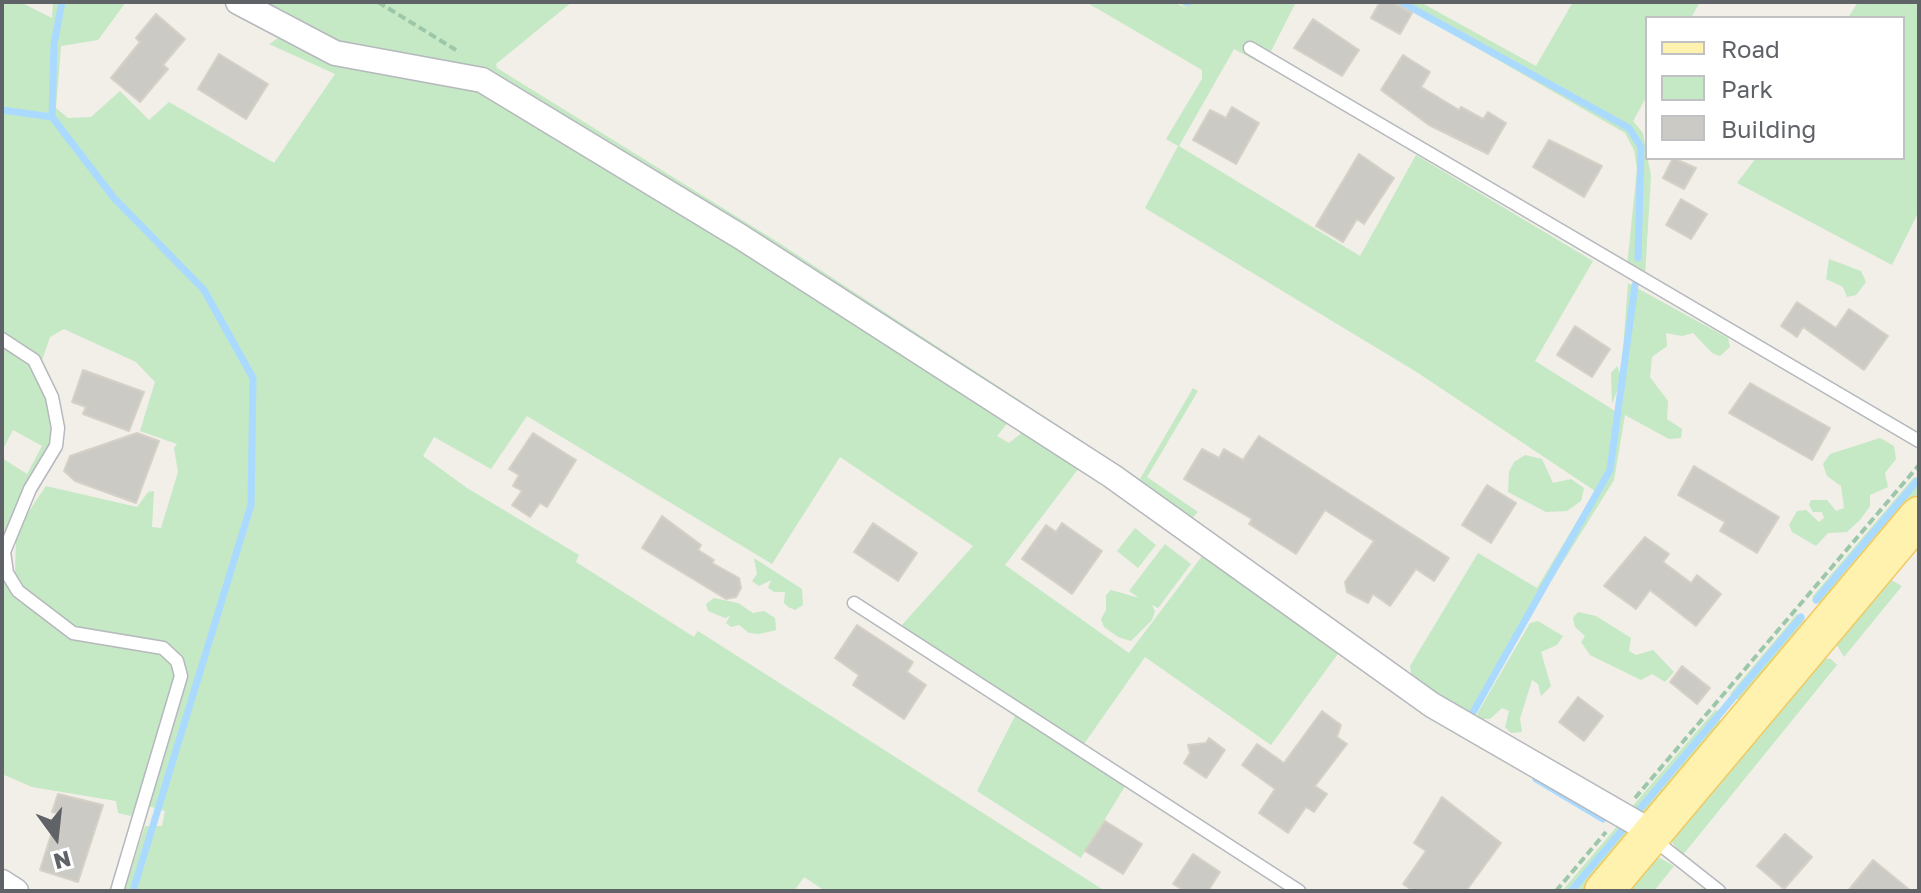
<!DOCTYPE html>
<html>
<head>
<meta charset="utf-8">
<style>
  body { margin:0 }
  #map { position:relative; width:1921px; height:893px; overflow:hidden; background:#f1efe8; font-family:"Golos Text",sans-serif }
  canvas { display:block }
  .frame { position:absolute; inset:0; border:4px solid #5f6368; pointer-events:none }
  .legend { position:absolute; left:1645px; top:16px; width:260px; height:144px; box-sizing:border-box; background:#fff; border:2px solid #bfc1c3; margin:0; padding:10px 14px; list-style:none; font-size:24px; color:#5f6368 }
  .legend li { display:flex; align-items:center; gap:16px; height:40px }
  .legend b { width:40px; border:2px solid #bfc1c3 }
  .north { position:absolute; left:16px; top:797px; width:80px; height:80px; -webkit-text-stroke:6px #fff; paint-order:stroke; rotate:165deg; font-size:22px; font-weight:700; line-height:32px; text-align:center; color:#5f6368 }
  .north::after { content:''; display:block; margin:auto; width:28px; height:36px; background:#5f6368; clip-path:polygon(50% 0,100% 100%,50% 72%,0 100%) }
</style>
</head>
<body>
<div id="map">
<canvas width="1921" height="893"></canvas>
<div class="frame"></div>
<ul class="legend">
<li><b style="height:10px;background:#fff2af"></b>Road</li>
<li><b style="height:22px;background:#c5e8c5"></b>Park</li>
<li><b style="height:22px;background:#cccac5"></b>Building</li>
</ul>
<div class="north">N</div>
</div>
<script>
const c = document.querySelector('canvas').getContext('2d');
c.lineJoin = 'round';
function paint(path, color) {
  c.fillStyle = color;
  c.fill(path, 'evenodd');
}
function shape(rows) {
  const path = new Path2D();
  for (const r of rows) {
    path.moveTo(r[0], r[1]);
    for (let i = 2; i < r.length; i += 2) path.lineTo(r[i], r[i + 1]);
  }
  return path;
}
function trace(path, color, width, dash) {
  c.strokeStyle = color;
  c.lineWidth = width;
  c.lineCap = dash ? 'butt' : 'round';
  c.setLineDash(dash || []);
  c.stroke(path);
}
const green = shape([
  [2,2,20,2,52,18,53,2,126,2,98,40,61,46,56,108,68,118,91,117,120,91,149,120,169,102,274,163,335,74,269,44,278,38,298,49,350,66,434,76,509,102,1010,420,997,436,1009,443,1028,428,1082,464,1005,565,1129,653,1206,551,1343,647,1271,745,1145,657,1084,744,901,626,973,546,840,457,772,564,527,416,491,469,434,437,423,456,467,488,579,555,576,562,694,637,698,631,1105,891,825,891,804,877,794,891,124,891,145,826,162,826,165,811,138,803,131,816,118,813,116,801,32,787,2,774,2,565,15,573,16,539,25,517,46,486,137,507,148,492,154,491,152,527,161,528,178,472,174,448,177,444,140,431,155,382,136,362,64,329,50,337,41,363,2,334],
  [255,2,572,2,496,64,497,68,776,241,1140,479,1193,388,1198,391,1147,477,1198,512,1188,522,582,127,310,30],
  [1086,2,1175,2,1188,10,1178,2,1296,2,1264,65,1234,49,1179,146,1360,256,1416,155,1593,261,1535,361,1615,411,1620,383,1612,404,1611,373,1617,366,1621,376,1628,283,1728,338,1730,347,1720,356,1712,353,1693,333,1682,336,1666,333,1667,346,1652,357,1650,377,1668,401,1667,419,1682,429,1681,438,1669,439,1625,415,1614,480,1538,602,1470,720,1412,678,1410,666,1478,553,1537,588,1595,491,1415,371,1145,208,1178,146,1166,139,1202,79,1202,70],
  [1397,2,1420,2,1536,66,1573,2,1700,2,1691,18,1647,18,1647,96,1633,121,1643,133,1651,176,1645,276,1627,266,1637,169,1634,150,1625,133],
  [1858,2,1919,2,1919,211,1892,265,1737,183,1756,158,1903,158,1903,18,1848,18],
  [1829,259,1861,271,1866,282,1856,295,1847,297,1843,287,1826,279],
  [2,347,28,365,38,381,50,403,54,430,50,449,7,527,2,548,2,458,27,474,42,446,13,430,2,451],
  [1880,438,1894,446,1896,459,1885,473,1888,487,1870,495,1870,506,1860,520,1847,532,1828,533,1816,546,1792,532,1789,525,1797,511,1806,510,1819,522,1824,518,1822,512,1813,512,1809,505,1811,500,1827,500,1836,511,1844,508,1841,486,1827,476,1823,464,1830,454],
  [1525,455,1542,459,1553,483,1571,479,1584,488,1581,501,1567,511,1546,512,1508,492,1509,472,1514,462],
  [1914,477,1919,481,1919,492,1822,606,1812,597],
  [1135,528,1156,545,1138,568,1117,551],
  [1165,544,1191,564,1158,608,1152,605,1155,611,1152,620,1131,641,1118,637,1104,627,1101,619,1106,610,1106,595,1111,590,1139,598,1129,591],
  [754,558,802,589,803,605,795,610,788,607,784,603,785,592,774,592,768,588,771,580,759,586,752,581,757,574],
  [1891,580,1902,586,1844,657,1835,642,1885,581],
  [714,598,738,603,753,613,764,611,775,618,776,630,759,634,749,633,739,625,731,627,726,623,730,616,725,618,708,611,706,604],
  [1578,612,1596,616,1631,638,1629,651,1636,655,1653,650,1674,672,1665,682,1652,674,1641,680,1590,655,1581,642,1585,636,1575,627,1573,618],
  [1797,614,1809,623,1745,699,1739,700,1730,694],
  [1538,621,1563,636,1557,645,1541,652,1551,686,1541,696,1538,684,1532,680,1520,719,1522,732,1511,733,1505,727,1509,711,1502,708,1490,719,1480,719,1477,714,1530,623],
  [1818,658,1831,659,1837,665,1682,856,1669,838],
  [1716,709,1722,727,1647,815,1631,808],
  [1017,712,1127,783,1081,858,977,791],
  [1619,824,1629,833,1583,891,1562,891],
  [1660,858,1674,866,1654,891,1629,891,1653,860]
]);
const stream = shape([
  [1187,2,1189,2],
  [1401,2,1629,128,1641,147,1638,258],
  [2,110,52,117,114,198,204,290,253,378,251,505,133,891],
  [52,117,54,44,62,2],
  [1816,600,1917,481],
  [1471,716,1610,470,1635,285],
  [1536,779,1603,819],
  [1571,891,1801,617]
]);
const building = shape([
  [1380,2,1392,2,1412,13,1400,34,1371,18,1380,2],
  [156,14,185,39,163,65,168,69,140,102,111,78,140,42,136,38,156,14],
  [1313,19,1359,50,1342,76,1294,48,1313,19],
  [219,54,268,84,246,119,198,89,219,54],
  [1403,55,1430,72,1421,87,1459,110,1461,107,1483,119,1488,112,1506,123,1488,154,1429,125,1381,90,1403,55],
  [1232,107,1259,123,1236,164,1193,140,1210,110,1226,118,1232,107],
  [1549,140,1602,166,1584,197,1533,167,1549,140],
  [1359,154,1394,178,1364,224,1357,219,1343,242,1316,226,1359,154],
  [1673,158,1696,168,1684,189,1663,178,1673,158],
  [1681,199,1707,214,1691,239,1666,225,1681,199],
  [1797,302,1836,328,1849,309,1888,336,1864,370,1803,327,1797,337,1781,326,1797,302],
  [1575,326,1610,349,1592,377,1557,355,1575,326],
  [83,370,144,392,129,431,83,414,86,407,72,402,83,370],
  [1750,383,1830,428,1812,460,1729,413,1750,383],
  [137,433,159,441,136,503,75,481,64,471,70,456,137,433],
  [533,433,576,460,547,507,540,503,530,517,512,505,522,491,513,486,519,475,509,469,533,433],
  [1259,436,1449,558,1434,581,1416,569,1390,606,1373,594,1368,603,1347,592,1345,582,1374,541,1325,510,1296,554,1249,524,1252,519,1184,479,1202,449,1219,458,1224,449,1243,460,1259,436],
  [1694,466,1779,517,1757,553,1720,531,1725,522,1678,495,1694,466],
  [1487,485,1516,503,1491,543,1462,525,1487,485],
  [662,516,701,545,698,550,714,560,712,563,739,578,741,588,736,597,726,599,642,548,662,516],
  [873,523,917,553,898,581,854,552,873,523],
  [1062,523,1102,551,1072,594,1022,559,1046,525,1056,532,1062,523],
  [1645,537,1669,554,1663,562,1691,583,1697,575,1721,594,1696,626,1650,590,1636,609,1604,586,1645,537],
  [857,625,913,662,907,672,926,685,904,719,853,685,859,675,835,658,857,625],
  [1682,666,1710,688,1697,704,1670,682,1682,666],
  [1578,697,1603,716,1584,741,1559,722,1578,697],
  [1322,711,1341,725,1337,737,1347,744,1315,786,1327,794,1314,812,1306,807,1288,833,1259,813,1275,789,1242,765,1257,744,1284,763,1322,711],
  [1209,738,1225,750,1206,778,1184,763,1190,753,1188,745,1206,743,1209,738],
  [58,794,103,805,78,882,40,870,58,813,52,812,58,794],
  [1442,797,1501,843,1466,891,1413,891,1403,884,1426,851,1414,843,1442,797],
  [1105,821,1142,844,1123,874,1085,851,1105,821],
  [1785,834,1812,857,1784,889,1757,866,1785,834],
  [1193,854,1220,872,1208,891,1185,891,1173,884,1193,854],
  [1873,860,1911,891,1848,891,1873,860]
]);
const path = shape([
  [378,2,456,50],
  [1635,798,1919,465],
  [1556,891,1606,832]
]);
const service = shape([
  [1250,48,1919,441],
  [2,339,34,360,52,397,58,428,56,446,30,489,4,552,7,573,18,591,73,633,163,648,177,661,181,676,117,891],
  [854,603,1299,891],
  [1653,839,1719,891]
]);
const minor = shape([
  [238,2,335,53,482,80,741,237,1112,476,1432,705,1638,824,1649,836],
  [2,882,16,891]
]);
const primary = shape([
  [1604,891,1919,516]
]);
paint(green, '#c5e8c5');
trace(stream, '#aadaff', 7);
paint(building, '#cccac5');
trace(building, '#d6d1c6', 2);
trace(service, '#b5b8bc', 15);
trace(minor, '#b5b8bc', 27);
trace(primary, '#f2c960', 41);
trace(path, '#9cc7a9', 4, [8, 4]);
trace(service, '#fff', 12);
trace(minor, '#fff', 24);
trace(primary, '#fff2af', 38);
</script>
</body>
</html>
